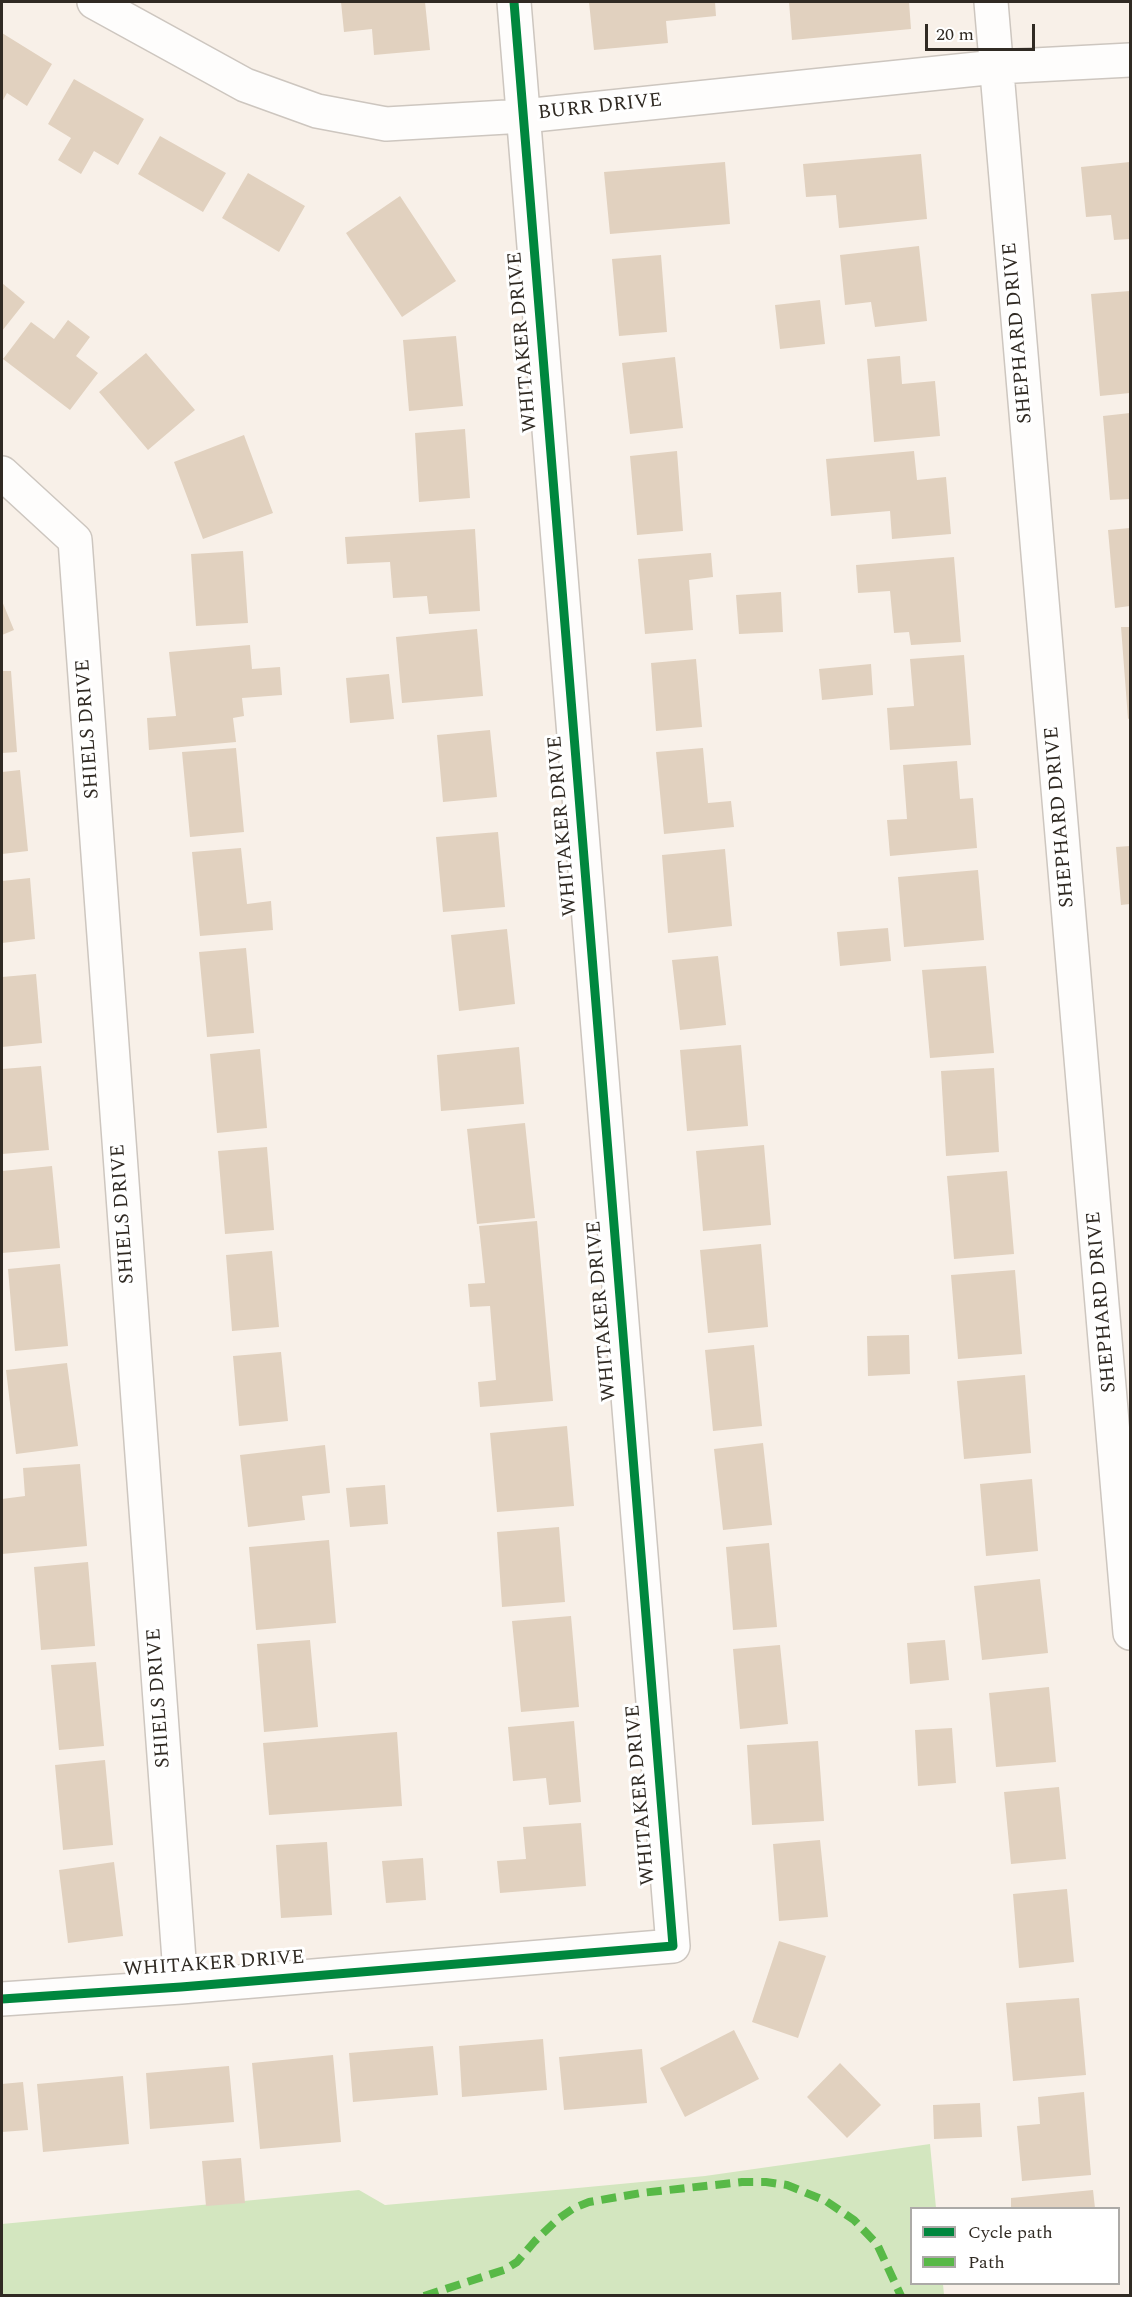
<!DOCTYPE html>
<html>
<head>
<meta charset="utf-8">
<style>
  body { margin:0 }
  #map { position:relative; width:1132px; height:2297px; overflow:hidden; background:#f8f0e8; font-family:Spectral,serif }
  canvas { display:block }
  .frame { position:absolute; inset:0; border:3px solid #302a23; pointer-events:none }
  .legend { position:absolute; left:910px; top:2207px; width:210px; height:78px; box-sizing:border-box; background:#fff; border:2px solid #acaaa7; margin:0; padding:8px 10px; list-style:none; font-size:18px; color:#302a23 }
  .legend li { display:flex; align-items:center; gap:12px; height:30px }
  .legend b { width:30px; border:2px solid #acaaa7 }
  .scale { position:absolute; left:925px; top:24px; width:110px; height:27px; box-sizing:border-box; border:3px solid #302a23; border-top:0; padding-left:8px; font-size:18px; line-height:21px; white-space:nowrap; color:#302a23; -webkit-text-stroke:4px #fff; paint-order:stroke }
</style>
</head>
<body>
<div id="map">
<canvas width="1132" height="2297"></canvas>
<div class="frame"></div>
<ul class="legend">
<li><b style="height:8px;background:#00873e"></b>Cycle path</li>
<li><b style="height:8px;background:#58b947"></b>Path</li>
</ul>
<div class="scale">20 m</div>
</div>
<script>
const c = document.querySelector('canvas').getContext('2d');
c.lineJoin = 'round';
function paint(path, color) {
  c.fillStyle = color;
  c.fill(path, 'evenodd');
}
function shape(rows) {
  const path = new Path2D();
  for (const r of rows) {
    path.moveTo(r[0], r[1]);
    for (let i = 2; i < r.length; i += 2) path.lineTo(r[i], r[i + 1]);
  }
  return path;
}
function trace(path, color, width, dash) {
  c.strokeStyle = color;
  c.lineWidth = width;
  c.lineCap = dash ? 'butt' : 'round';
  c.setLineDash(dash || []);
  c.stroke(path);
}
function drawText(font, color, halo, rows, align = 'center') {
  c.font = font + ' Spectral,serif';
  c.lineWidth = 6;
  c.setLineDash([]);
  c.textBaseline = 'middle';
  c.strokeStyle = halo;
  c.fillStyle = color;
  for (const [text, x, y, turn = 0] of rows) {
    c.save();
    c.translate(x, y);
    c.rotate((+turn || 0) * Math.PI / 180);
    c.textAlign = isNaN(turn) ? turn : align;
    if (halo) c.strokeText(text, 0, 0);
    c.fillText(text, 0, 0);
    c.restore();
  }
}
const green = shape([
  [930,2144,936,2208,912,2208,912,2284,943,2284,944,2295,2,2296,2,2224,359,2190,385,2205,567,2189,705,2176]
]);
const building = shape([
  [341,2,425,2,430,50,374,55,372,29,344,32],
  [589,2,715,2,716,16,666,21,668,43,594,50],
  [789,2,909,2,911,29,792,40],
  [2,33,52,64,27,106,7,93,2,102],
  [74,79,144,119,118,165,94,151,81,174,58,160,71,138,48,124],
  [160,136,226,173,203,212,138,174],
  [921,154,927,219,839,228,836,195,806,197,803,164],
  [725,162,730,224,610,234,604,172],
  [1130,162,1130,239,1114,240,1111,215,1086,217,1081,167],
  [248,173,305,206,279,252,222,218],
  [400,196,456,281,402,317,346,233],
  [919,246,927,321,875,327,871,302,845,305,840,255],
  [661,255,667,332,619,336,612,259],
  [2,283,25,302,2,331],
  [1130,291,1130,393,1100,396,1091,294],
  [820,300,825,344,780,349,775,305],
  [68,320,90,337,76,356,98,373,70,410,3,359,31,322,54,339],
  [456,336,463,406,409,411,403,340],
  [146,353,195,410,148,450,99,392],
  [900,356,902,384,935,381,940,436,874,442,867,359],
  [675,357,683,428,630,434,622,363],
  [1130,413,1130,499,1110,500,1103,416],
  [465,429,470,498,419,502,415,433],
  [244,435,273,513,203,539,174,462],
  [677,451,683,531,637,535,630,456],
  [914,451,917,480,946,477,951,534,892,539,890,511,831,516,826,459],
  [1130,528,1130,606,1115,608,1108,530],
  [475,529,480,611,429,614,427,596,393,598,390,562,347,564,345,537],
  [243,551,248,623,196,626,191,554],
  [711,553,713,577,689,580,693,630,645,634,638,559],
  [954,557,961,642,911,645,909,632,894,633,890,591,858,593,856,565],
  [781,592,783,632,739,634,736,595],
  [2,601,14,630,2,635],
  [1121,627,1130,627,1130,718,1128,719],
  [477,629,483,696,402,703,396,637],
  [250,645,252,669,280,667,282,695,242,698,244,716,233,718,236,742,149,750,147,718,176,716,169,652],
  [964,655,971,745,890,750,887,708,914,706,910,659],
  [696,659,702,727,656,731,651,663],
  [871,664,873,695,822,700,819,669],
  [2,671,11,671,17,752,2,753],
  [389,674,394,719,350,723,346,678],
  [490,730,497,797,443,802,437,735],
  [236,748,244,832,190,837,182,752],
  [703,748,708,803,731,801,734,827,664,834,656,752],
  [957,761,960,799,973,798,977,848,890,856,887,820,907,819,903,765],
  [20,770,28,851,2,854,2,772],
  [498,832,505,907,443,912,436,837],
  [1130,846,1130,904,1121,905,1116,847],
  [241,848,247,904,271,901,273,930,200,936,192,852],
  [725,849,732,926,668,933,662,855],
  [978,870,984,940,904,947,898,877],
  [30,878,35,939,2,943,2,881],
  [888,928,891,961,840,966,837,932],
  [507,929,515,1004,459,1011,451,935],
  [246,948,254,1033,207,1037,199,952],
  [718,956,726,1025,680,1030,672,960],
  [986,966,994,1053,930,1058,922,970],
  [36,974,42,1043,2,1047,2,977],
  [741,1045,748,1126,687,1131,680,1050],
  [519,1047,524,1104,441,1111,437,1055],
  [260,1049,267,1128,217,1133,210,1054],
  [41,1066,49,1150,2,1154,2,1069],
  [994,1068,999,1152,946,1156,941,1071],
  [525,1123,535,1218,477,1224,467,1129],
  [764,1145,771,1225,703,1231,696,1151],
  [267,1147,274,1230,225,1234,218,1151],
  [52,1166,60,1248,2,1253,2,1171],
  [1007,1171,1014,1254,954,1259,947,1176],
  [537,1221,553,1401,480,1407,478,1382,496,1380,490,1306,470,1307,468,1284,485,1283,479,1226],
  [761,1244,768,1327,708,1333,700,1250],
  [272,1251,279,1327,232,1331,226,1255],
  [60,1264,68,1346,15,1351,8,1269],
  [1015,1270,1022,1354,958,1359,951,1275],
  [909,1335,910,1374,868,1376,867,1336],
  [754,1345,762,1426,713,1431,705,1350],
  [281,1352,288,1421,239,1426,233,1356],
  [67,1363,78,1446,16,1454,6,1370],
  [1025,1375,1031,1453,964,1459,957,1381],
  [567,1426,574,1506,497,1512,490,1433],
  [763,1443,772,1525,723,1530,714,1449],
  [325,1445,330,1493,302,1496,305,1520,248,1527,240,1455],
  [80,1464,87,1546,2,1554,2,1499,25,1496,23,1468],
  [1032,1479,1038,1551,986,1556,980,1484],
  [385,1485,388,1524,350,1527,346,1488],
  [559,1527,565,1602,502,1607,497,1532],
  [329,1540,336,1623,256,1630,249,1547],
  [769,1543,777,1627,733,1630,726,1547],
  [88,1562,95,1646,41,1650,34,1567],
  [1040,1579,1048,1653,982,1660,974,1586],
  [571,1616,579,1707,521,1712,512,1621],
  [310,1640,318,1727,264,1732,257,1644],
  [945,1640,949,1680,910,1684,907,1643],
  [780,1645,788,1724,740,1729,733,1649],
  [96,1662,104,1746,59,1750,51,1665],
  [1049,1687,1056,1762,996,1767,989,1693],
  [574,1721,581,1802,549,1805,546,1778,513,1781,508,1727],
  [952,1728,956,1783,918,1786,915,1730],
  [397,1732,402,1806,269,1815,263,1743],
  [818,1741,824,1821,752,1825,747,1745],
  [105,1760,113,1845,63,1850,55,1765],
  [1059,1787,1066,1859,1011,1864,1004,1792],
  [581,1823,586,1886,500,1893,497,1861,526,1859,523,1827],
  [820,1840,828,1917,779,1921,773,1844],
  [327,1842,332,1915,281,1918,276,1845],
  [423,1858,426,1900,386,1903,382,1861],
  [114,1862,123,1936,68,1943,59,1870],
  [1067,1889,1074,1962,1019,1968,1013,1894],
  [779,1941,826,1956,798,2038,752,2022],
  [1079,1998,1086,2075,1013,2081,1006,2003],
  [734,2030,759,2079,685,2117,660,2068],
  [543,2039,547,2090,462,2097,459,2046],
  [433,2046,438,2095,353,2102,349,2053],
  [642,2049,647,2103,564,2110,559,2057],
  [333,2055,341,2142,260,2149,252,2063],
  [840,2063,881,2105,847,2138,807,2097],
  [229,2066,234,2122,150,2129,146,2073],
  [123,2076,129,2144,43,2152,37,2084],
  [23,2082,28,2130,2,2132,2,2084],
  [1084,2092,1091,2175,1022,2181,1017,2126,1040,2124,1038,2097],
  [980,2103,982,2137,934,2139,933,2105],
  [241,2158,245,2203,206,2206,202,2161],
  [1093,2190,1095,2208,1011,2208,1011,2198]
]);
const minor = shape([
  [94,2,245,85,317,111,386,124,524,116,996,67,1130,60],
  [991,2,1130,1633],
  [2,473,75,540,181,1987],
  [2,1999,181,1987,673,1946,514,2]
]);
const quiet = shape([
  [424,2296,504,2270,517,2262,535,2241,558,2219,574,2208,589,2202,641,2193,742,2182,766,2182,787,2185,826,2201,854,2220,877,2244,901,2296]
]);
const cycleway = shape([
  [2,1999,181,1987,673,1946,514,2]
]);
const streetNames = [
  ["BURR DRIVE",600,108,-6],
  ["SHEPHARD DRIVE",1019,333,-95],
  ["WHITAKER DRIVE",524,342,-95],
  ["SHIELS DRIVE",89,729,-94],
  ["SHEPHARD DRIVE",1061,817,-95],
  ["WHITAKER DRIVE",564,826,-95],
  ["SHIELS DRIVE",124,1214,-94],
  ["SHEPHARD DRIVE",1103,1302,-95],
  ["WHITAKER DRIVE",603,1311,-95],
  ["SHIELS DRIVE",160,1698,-94],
  ["WHITAKER DRIVE",642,1795,-95],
  ["WHITAKER DRIVE",214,1965,-4]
];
paint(green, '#d3e6bf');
paint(building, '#e1d1bf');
trace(minor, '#cdc6bf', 36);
trace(minor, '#fefdfc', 33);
trace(quiet, '#58b947', 8, [15, 8]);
trace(cycleway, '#00873e', 9);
drawText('20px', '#302a23', '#fff', streetNames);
</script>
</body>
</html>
